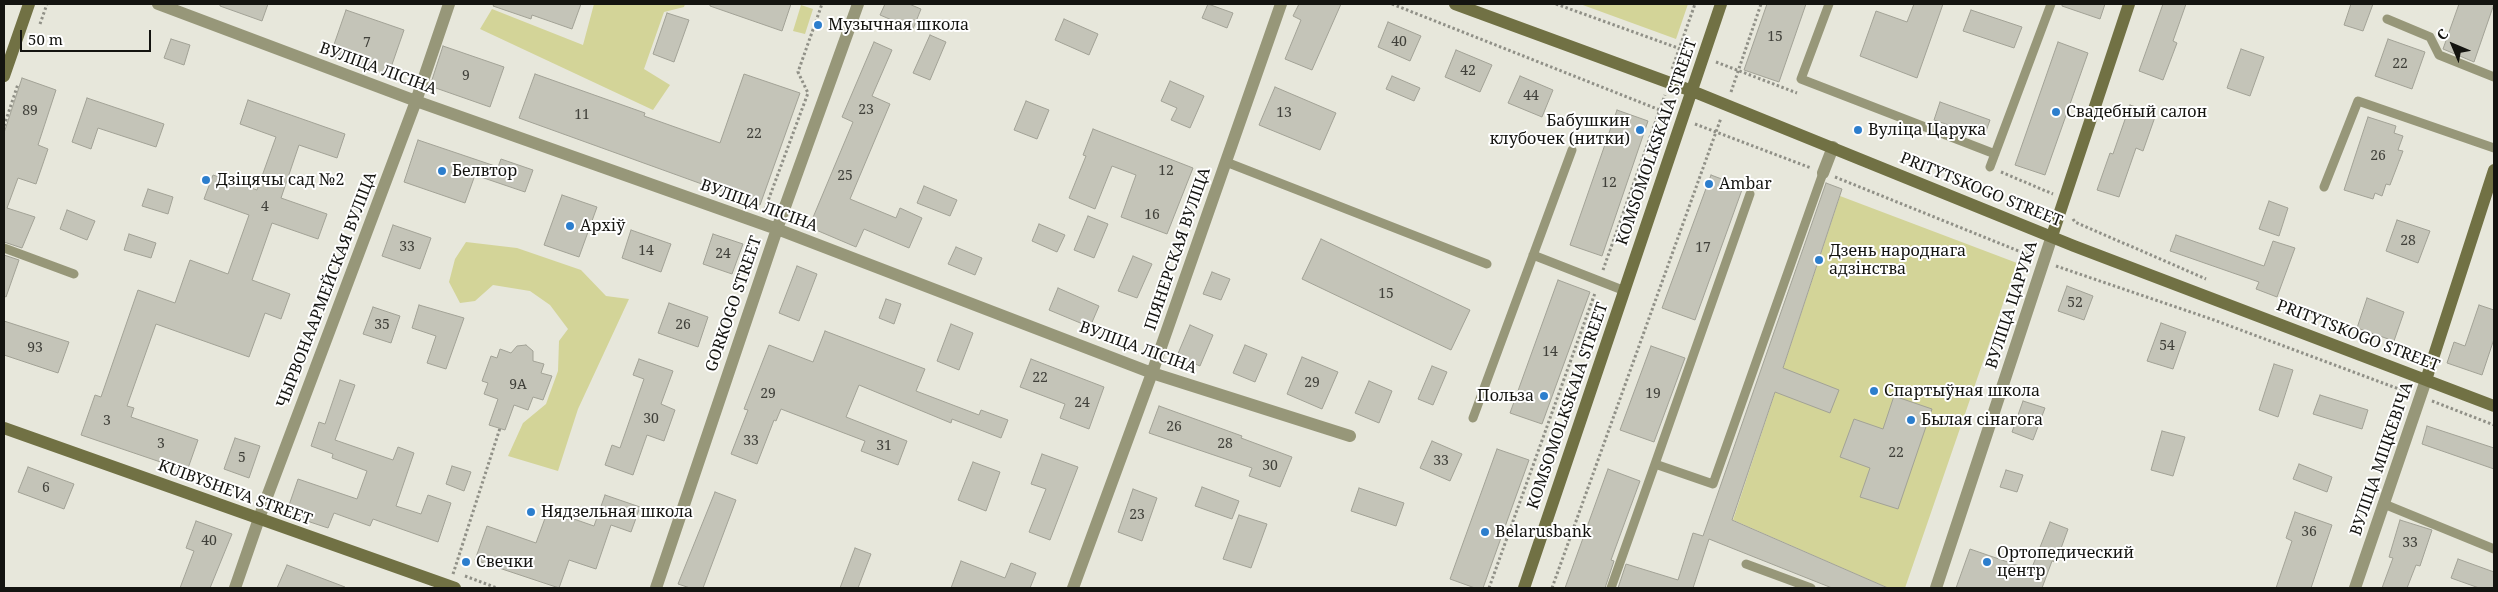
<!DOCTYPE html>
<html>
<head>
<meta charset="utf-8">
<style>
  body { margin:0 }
  #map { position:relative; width:2498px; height:592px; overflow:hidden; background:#e7e7db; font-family:"Noto Serif",serif }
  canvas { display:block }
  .frame { position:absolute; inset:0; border:5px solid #141410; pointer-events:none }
  .north { position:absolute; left:2428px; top:20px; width:50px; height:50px; -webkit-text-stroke:4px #fff; paint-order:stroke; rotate:315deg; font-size:14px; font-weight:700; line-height:20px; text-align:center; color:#141410 }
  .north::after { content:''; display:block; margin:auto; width:18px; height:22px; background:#141410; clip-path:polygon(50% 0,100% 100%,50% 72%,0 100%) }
  .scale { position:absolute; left:20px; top:30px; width:131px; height:22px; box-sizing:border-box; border:2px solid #141410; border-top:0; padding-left:6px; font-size:15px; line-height:18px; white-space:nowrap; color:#141410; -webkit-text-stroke:4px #fff; paint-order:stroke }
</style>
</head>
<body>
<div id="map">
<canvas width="2498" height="592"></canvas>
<div class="frame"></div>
<div class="north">С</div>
<div class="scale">50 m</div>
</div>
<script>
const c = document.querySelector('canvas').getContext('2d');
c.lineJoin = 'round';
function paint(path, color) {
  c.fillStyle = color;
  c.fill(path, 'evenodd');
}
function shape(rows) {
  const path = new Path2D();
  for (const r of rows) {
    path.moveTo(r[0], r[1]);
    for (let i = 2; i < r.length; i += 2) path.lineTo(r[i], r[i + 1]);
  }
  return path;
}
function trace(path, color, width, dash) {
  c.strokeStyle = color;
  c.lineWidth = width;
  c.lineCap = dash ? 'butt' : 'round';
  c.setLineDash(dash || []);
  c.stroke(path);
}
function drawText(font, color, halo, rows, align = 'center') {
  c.font = font + ' "Noto Serif",serif';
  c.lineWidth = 4;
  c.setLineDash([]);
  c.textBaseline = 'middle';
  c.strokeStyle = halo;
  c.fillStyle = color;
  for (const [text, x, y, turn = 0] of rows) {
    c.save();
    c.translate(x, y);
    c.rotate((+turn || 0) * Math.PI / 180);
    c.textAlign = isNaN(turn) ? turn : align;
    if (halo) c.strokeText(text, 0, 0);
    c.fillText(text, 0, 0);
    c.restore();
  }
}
const green = shape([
  [594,4,685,4,684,7,664,12,644,69,670,85,653,110,480,29,492,9,583,45],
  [1580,4,1688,4,1676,39],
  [801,5,813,9,805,34,793,31],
  [1840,196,2017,263,1905,588,1888,588,1733,520],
  [466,242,517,248,581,270,606,296,629,299,578,409,558,471,508,456,523,423,546,404,558,371,559,341,568,329,550,305,530,291,493,285,475,301,460,303,449,282,455,259]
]);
const building = shape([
  [220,4,268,4,262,21,220,6,220,4],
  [494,4,581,4,572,29,532,15,531,19,493,6,494,4],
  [710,4,791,4,782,31,710,6,710,4],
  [885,4,909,4,921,9,913,29,880,15,885,4],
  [1208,4,1233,13,1227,28,1202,18,1208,4],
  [1299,4,1341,4,1312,70,1285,59,1301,20,1293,16,1299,4],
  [1767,4,1806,4,1779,82,1744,70,1767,4],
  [1914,4,1943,4,1917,78,1860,56,1876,11,1907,22,1914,4],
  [2062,4,2105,4,2100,19,2062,6,2062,4],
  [2163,4,2186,4,2173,41,2177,43,2163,80,2139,71,2163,4],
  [2351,4,2373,4,2363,31,2344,25,2351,4],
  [2459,4,2494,4,2474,62,2443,49,2459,4],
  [346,10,404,30,388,76,330,56,346,10],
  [1971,10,2022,27,2014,48,1963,31,1971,10],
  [667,13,689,20,674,62,653,54,667,13],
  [1064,19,1098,34,1089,55,1055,40,1064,19],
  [1388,22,1421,36,1410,61,1378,47,1388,22],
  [930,35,946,42,930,80,913,73,930,35],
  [171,39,190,45,184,65,164,58,171,39],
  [2388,39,2425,52,2412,89,2375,76,2388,39],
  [874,42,892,50,872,96,890,104,850,199,896,218,900,208,922,218,909,248,864,229,856,247,809,227,853,122,842,117,874,42],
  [2058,42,2088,53,2045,175,2015,165,2058,42],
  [443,46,504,67,490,107,430,86,443,46],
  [2241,49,2264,57,2250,96,2227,88,2241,49],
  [1456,50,1492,65,1480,92,1445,77,1456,50],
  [535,74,645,113,644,116,720,143,744,74,800,93,760,205,519,118,535,74],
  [1392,76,1420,88,1414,101,1386,89,1392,76],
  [1520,76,1553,90,1542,117,1508,103,1520,76],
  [22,78,56,90,38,145,48,149,36,184,18,178,7,208,35,217,22,248,4,242,4,133,22,78],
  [1170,81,1204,96,1190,128,1171,120,1177,108,1161,101,1170,81],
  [1275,87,1336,113,1320,150,1259,125,1275,87],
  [87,98,164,124,156,147,98,128,91,149,72,142,87,98],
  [248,100,345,134,337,158,299,145,281,198,327,214,318,239,272,223,252,280,290,294,281,319,265,313,249,357,156,324,127,406,134,408,131,417,198,440,187,471,81,435,95,395,101,397,138,290,175,303,190,260,228,274,249,215,204,199,213,175,257,190,276,137,240,124,248,100],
  [1026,101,1049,110,1037,139,1014,130,1026,101],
  [1940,102,1990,120,1984,137,1934,120,1940,102],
  [2130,105,2156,114,2143,151,2136,148,2119,197,2097,190,2110,153,2113,154,2130,105],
  [1617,110,1648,121,1602,256,1570,245,1617,110],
  [2368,117,2396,126,2394,133,2403,136,2398,150,2403,151,2390,185,2386,184,2382,196,2375,193,2373,199,2344,190,2368,117],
  [1093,129,1193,168,1167,234,1121,217,1136,175,1112,166,1095,209,1069,198,1086,156,1083,155,1093,129],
  [418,140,498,167,501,159,533,170,525,192,475,175,465,203,404,182,418,140],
  [1711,175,1743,187,1695,320,1662,308,1711,175],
  [1826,183,1842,189,1783,368,1839,390,1830,413,1775,392,1732,520,1888,588,1832,588,1709,539,1693,588,1618,588,1626,564,1678,580,1693,533,1703,536,1826,183],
  [924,186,957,200,950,216,917,203,924,186],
  [148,189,173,197,168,214,142,206,148,189],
  [562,195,597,207,579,257,544,245,562,195],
  [2269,201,2288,208,2279,236,2259,229,2269,201],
  [67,210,95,221,87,240,60,229,67,210],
  [1088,216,1108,224,1094,258,1074,250,1088,216],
  [2397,220,2430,231,2418,263,2386,251,2397,220],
  [1039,224,1065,235,1057,252,1032,241,1039,224],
  [393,225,431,238,420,269,382,256,393,225],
  [631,230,671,244,661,272,622,258,631,230],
  [129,234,156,243,151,258,124,250,129,234],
  [713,234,743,244,732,274,703,264,713,234],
  [2176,235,2264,266,2273,241,2295,248,2277,297,2256,289,2259,282,2170,251,2176,235],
  [1321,239,1470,310,1451,350,1302,279,1321,239],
  [956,247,982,258,975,275,948,264,956,247],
  [4,255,19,260,6,297,4,296,4,255],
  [1133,256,1152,264,1137,298,1118,291,1133,256],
  [797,266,817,274,799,321,779,313,797,266],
  [1212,272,1230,279,1221,300,1203,294,1212,272],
  [1558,280,1590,292,1542,424,1510,413,1558,280],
  [2067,286,2093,296,2084,320,2058,311,2067,286],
  [1058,288,1099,306,1090,327,1049,310,1058,288],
  [2367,298,2404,312,2394,341,2357,328,2367,298],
  [886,299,901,304,894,324,879,318,886,299],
  [669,303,708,317,698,347,658,333,669,303],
  [419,305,464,318,446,369,427,363,436,336,412,328,419,305],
  [2479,305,2494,310,2494,339,2482,375,2447,363,2454,342,2465,346,2479,305],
  [373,307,400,316,391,343,363,334,373,307],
  [4,321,69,342,58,373,4,355,4,321],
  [2161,323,2186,332,2173,369,2147,361,2161,323],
  [951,324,973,333,959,370,937,361,951,324],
  [1190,325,1213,335,1200,366,1177,356,1190,325],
  [825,331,925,369,916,391,979,415,981,410,1008,420,1001,438,952,419,951,423,859,385,846,417,907,441,898,465,861,451,865,441,781,409,776,421,774,420,757,464,731,454,748,410,744,409,769,345,813,362,825,331],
  [526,345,533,351,533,361,544,364,541,373,552,376,543,400,533,397,528,410,514,405,505,430,489,425,498,399,484,394,488,383,482,381,491,356,497,358,500,349,511,353,517,346,526,345],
  [1245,345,1267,354,1255,382,1233,373,1245,345],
  [1651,346,1685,358,1654,442,1620,430,1651,346],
  [1302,357,1338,372,1322,409,1287,394,1302,357],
  [639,359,673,371,661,404,675,410,664,441,647,435,633,475,605,465,612,445,620,448,644,379,633,375,639,359],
  [1031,359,1104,387,1089,429,1060,418,1065,404,1020,387,1031,359],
  [2274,364,2293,370,2278,417,2259,410,2274,364],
  [1432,366,1447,372,1433,405,1418,399,1432,366],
  [340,380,355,385,335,440,393,460,398,447,414,453,396,506,421,514,428,495,451,503,438,542,373,519,370,526,334,513,328,528,286,514,298,479,357,499,367,471,332,458,333,454,311,446,319,422,325,424,340,380],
  [1369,381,1392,391,1379,423,1355,413,1369,381],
  [2320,395,2368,410,2362,429,2313,414,2320,395],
  [1894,396,1932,409,1898,509,1860,497,1870,468,1840,457,1854,419,1883,429,1894,396],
  [2023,401,2045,408,2033,440,2012,432,2023,401],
  [1159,406,1242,436,1241,438,1292,457,1280,487,1249,476,1252,468,1149,433,1159,406],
  [2427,426,2494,448,2494,469,2422,444,2427,426],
  [2162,431,2185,437,2173,476,2151,470,2162,431],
  [235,438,260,446,249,478,224,469,235,438],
  [1432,441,1462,454,1450,481,1420,468,1432,441],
  [1497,449,1529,460,1483,588,1475,588,1450,579,1497,449],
  [1042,454,1078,467,1050,540,1029,532,1046,489,1031,484,1042,454],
  [973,462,1000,472,986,511,958,500,973,462],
  [2299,464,2332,477,2327,492,2293,479,2299,464],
  [452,466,471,472,464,491,446,484,452,466],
  [28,467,74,484,64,509,18,492,28,467],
  [1608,469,1640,481,1611,560,1614,561,1605,588,1565,588,1608,469],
  [2006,470,2023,475,2017,492,2000,487,2006,470],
  [1202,487,1239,501,1232,519,1195,506,1202,487],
  [1359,488,1404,503,1396,526,1351,511,1359,488],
  [1133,489,1157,498,1142,541,1118,532,1133,489],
  [715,492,736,500,703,588,690,588,678,584,715,492],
  [605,495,640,507,631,532,611,525,596,569,569,560,559,588,475,560,487,526,536,543,548,510,594,526,605,495],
  [2295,512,2332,525,2311,588,2276,588,2292,541,2286,538,2295,512],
  [1239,515,1267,524,1251,568,1223,559,1239,515],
  [2400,520,2432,530,2420,566,2416,565,2407,588,2382,588,2393,558,2389,557,2400,520],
  [196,521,232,534,210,588,180,588,194,551,186,548,196,521],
  [2050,522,2068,529,2056,562,2052,561,2042,588,1956,588,1970,549,2031,570,2050,522],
  [855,548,871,554,858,588,840,588,855,548],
  [2458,559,2494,572,2494,588,2479,588,2451,578,2458,559],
  [961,561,1005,578,1011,563,1036,573,1030,588,951,588,961,561],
  [287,565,345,587,345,588,277,588,287,565]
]);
const path = shape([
  [1392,4,1670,114],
  [1556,4,1689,52],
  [40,24,47,4],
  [1716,62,1797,93],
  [1672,69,1695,4],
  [1731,92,1761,4],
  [1695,124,1811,168],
  [4,126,18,84],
  [2001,172,2053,194],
  [1835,177,2031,256],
  [765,209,808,93,798,72,822,4],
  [2073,219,2075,222,2206,279],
  [2056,266,2214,320,2407,392],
  [1603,270,1665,95],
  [2432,401,2494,425],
  [453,574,500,428],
  [465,576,497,588],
  [1489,588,1595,293],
  [1552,588,1721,118]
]);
const lane = shape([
  [1829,4,1801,79,1995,154],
  [2387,19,2430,37,2439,55,2494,77],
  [1226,162,1487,264],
  [1990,167,2051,4],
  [2324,187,2358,101,2494,148],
  [4,248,74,274],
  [1533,255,1625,291],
  [1473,418,1572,150],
  [1655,464,1750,194],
  [2384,504,2494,549],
  [1746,564,1811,588],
  [1611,588,1655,464,1713,484,1823,173]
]);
const street = shape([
  [158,4,416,101,777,229,1152,373,1350,436],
  [1823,173,1833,147],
  [235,588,262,510,416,101,449,4],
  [656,588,777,229,858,4],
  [1073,588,1152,373,1281,4],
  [1936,588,2052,236],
  [2355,588,2426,380]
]);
const secondary = shape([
  [1455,4,1692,91,2074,246,2494,406],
  [4,76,29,4],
  [2052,236,2129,4],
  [2426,380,2494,170],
  [4,428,455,588],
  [1524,588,1721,4]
]);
const markers = [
  [818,25,5,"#2c7ecd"],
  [2056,112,5,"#2c7ecd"],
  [1640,130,5,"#2c7ecd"],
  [1858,130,5,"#2c7ecd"],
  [442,171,5,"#2c7ecd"],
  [206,180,5,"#2c7ecd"],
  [1709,184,5,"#2c7ecd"],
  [570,226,5,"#2c7ecd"],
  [1819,260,5,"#2c7ecd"],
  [1874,391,5,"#2c7ecd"],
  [1544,396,5,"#2c7ecd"],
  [1911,420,5,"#2c7ecd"],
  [531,512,5,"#2c7ecd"],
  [1485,532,5,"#2c7ecd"],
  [466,562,5,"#2c7ecd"],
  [1987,562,5,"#2c7ecd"]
];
const numberNames = [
  ["15",1775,37],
  ["40",1399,42],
  ["7",367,43],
  ["22",2400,64],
  ["42",1468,71],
  ["9",466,76],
  ["44",1531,96],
  ["23",866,110],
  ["89",30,111],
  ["13",1284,113],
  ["11",582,115],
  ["22",754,134],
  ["26",2378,156],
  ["12",1166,171],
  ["25",845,176],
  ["12",1609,183],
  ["4",265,207],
  ["16",1152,215],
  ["28",2408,241],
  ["33",407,247],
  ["17",1703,248],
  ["14",646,251],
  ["24",723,254],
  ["15",1386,294],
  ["52",2075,303],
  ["35",382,325],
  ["26",683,325],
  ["54",2167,346],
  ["93",35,348],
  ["14",1550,352],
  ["22",1040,378],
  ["29",1312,383],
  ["9А",518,385],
  ["29",768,394],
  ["19",1653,394],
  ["24",1082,403],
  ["30",651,419],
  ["3",107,421],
  ["26",1174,427],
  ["33",751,441],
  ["3",161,444],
  ["28",1225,444],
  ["31",884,446],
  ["22",1896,453],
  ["5",242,458],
  ["33",1441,461],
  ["30",1270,466],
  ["6",46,488],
  ["23",1137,515],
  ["36",2309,532],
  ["40",209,541],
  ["33",2410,543]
];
const poiNames = [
  ["Музычная школа",828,25],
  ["Свадебный салон",2066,112],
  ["Бабушкин",1630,121,"right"],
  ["клубочек (нитки)",1630,139,"right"],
  ["Вуліца Царука",1868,130],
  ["Белвтор",452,171],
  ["Дзіцячы сад №2",216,180],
  ["Ambar",1719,184],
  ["Архіў",580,226],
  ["Дзень народнага",1829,251],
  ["адзінства",1829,269],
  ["Спартыўная школа",1884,391],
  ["Польза",1534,396,"right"],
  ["Былая сінагога",1921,420],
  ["Нядзельная школа",541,512],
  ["Belarusbank",1495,532],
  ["Ортопедический",1997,553],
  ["центр",1997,571],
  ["Свечки",476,562]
];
const streetNames = [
  ["ВУЛІЦА ЛІСІНА",378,69,20],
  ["KOMSOMOLKSKAIA STREET",1657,142,-71],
  ["PRITYTSKOGO STREET",1981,190,22],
  ["ВУЛІЦА ЛІСІНА",759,206,20],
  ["ПІЯНЕРСКАЯ ВУЛІЦА",1178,249,-71],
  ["ЧЫРВОНААРМЕЙСКАЯ ВУЛІЦА",327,290,-69],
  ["GORKOGO STREET",734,304,-71],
  ["ВУЛІЦА ЦАРУКА",2012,305,-72],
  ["PRITYTSKOGO STREET",2358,336,21],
  ["ВУЛІЦА ЛІСІНА",1138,348,20],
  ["KOMSOMOLKSKAIA STREET",1568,406,-71],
  ["ВУЛІЦА МІЦКЕВІЧА",2382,459,-71],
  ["KUIBYSHEVA STREET",235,493,20]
];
paint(green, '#d3d498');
paint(building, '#c4c4b8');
trace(building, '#a2a296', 1);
trace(path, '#909087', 3, [2.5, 2.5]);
trace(lane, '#979779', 9);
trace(street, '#979779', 12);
trace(secondary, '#717144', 12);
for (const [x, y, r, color] of markers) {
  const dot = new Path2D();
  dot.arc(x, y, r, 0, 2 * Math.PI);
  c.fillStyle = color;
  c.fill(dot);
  trace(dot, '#fff', 2);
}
drawText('14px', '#40403a', null, numberNames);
drawText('16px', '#141410', '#fff', poiNames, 'left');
drawText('16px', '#141410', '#fff', streetNames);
</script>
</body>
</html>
